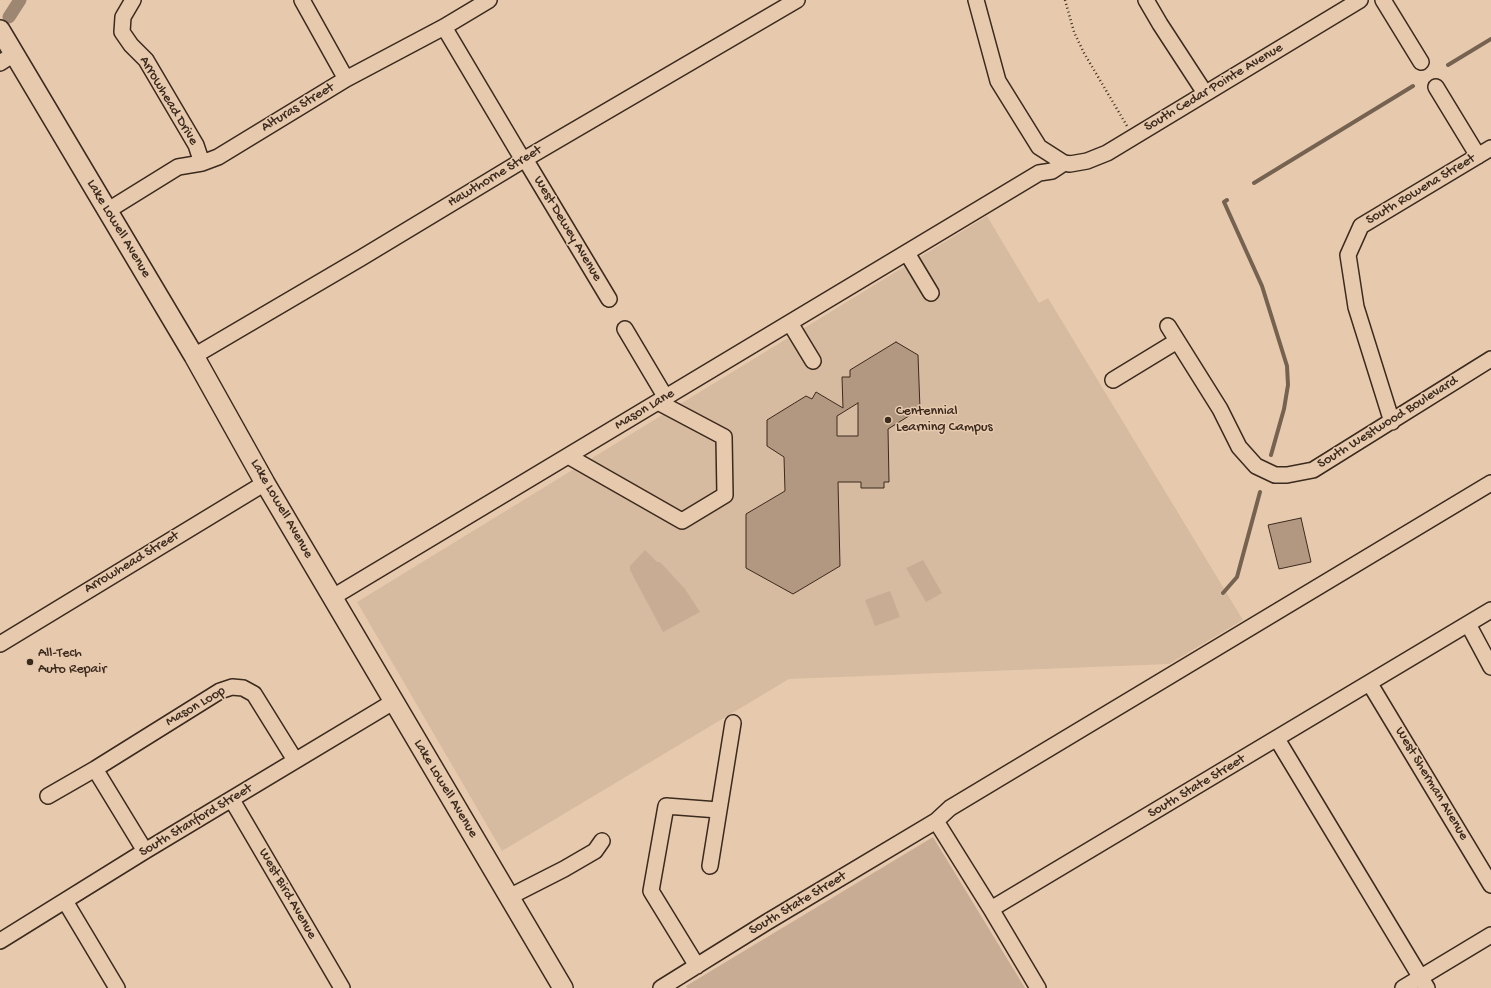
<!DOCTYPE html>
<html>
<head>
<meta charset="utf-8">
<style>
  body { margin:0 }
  canvas { display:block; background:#e7caae }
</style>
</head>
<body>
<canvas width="1491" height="988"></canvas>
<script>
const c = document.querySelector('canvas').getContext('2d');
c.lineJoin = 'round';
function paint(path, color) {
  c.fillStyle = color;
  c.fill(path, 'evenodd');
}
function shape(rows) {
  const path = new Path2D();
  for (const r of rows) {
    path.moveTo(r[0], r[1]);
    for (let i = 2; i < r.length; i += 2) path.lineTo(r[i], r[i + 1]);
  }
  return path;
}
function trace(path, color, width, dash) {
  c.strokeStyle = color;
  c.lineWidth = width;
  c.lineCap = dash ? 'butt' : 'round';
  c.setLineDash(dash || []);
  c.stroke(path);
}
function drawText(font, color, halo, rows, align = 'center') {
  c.font = font + ' "Gochi Hand",sans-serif';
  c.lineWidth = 3;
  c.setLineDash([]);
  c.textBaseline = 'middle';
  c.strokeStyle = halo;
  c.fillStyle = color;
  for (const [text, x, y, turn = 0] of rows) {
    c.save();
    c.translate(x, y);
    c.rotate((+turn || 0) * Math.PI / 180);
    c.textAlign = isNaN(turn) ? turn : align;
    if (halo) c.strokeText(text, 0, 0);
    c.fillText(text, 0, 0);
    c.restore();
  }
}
const built = shape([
  [987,216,1039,303,1048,298,1243,620,1169,664,789,679,502,851,357,602]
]);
const green = shape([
  [645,550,657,562,660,562,685,589,700,612,663,632,630,570,630,566],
  [923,560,942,593,926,602,906,568],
  [890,591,900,617,875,626,865,600],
  [933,837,1025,988,687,988,686,986]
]);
const stream = shape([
  [1448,65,1491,39],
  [1254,183,1413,86],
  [1227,200,1224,202,1262,286,1287,366,1288,385,1284,409,1271,455],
  [1223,593,1237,577,1260,492]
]);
const canal = shape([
  [9,17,20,0]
]);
const building = shape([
  [896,342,918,355,920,409,888,429,889,482,884,482,884,488,861,488,861,482,838,482,840,566,793,594,746,568,746,514,785,491,784,457,767,446,767,420,806,396,812,399,816,392,843,408,842,377,850,377,850,370,896,342],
  [858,403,858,436,837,436,837,416,858,403],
  [1301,518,1311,562,1279,569,1268,525,1301,518]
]);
const path = shape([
  [1065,0,1074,32,1084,53,1127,126]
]);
const minor = shape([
  [133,0,123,17,122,32,131,45,146,60,196,145,202,163],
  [302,0,346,79],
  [976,0,998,81,1039,147,1064,163,1070,164,1087,161,1107,153,1360,0],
  [1146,0,1160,24,1205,93],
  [1383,0,1421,62],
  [444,27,523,160],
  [0,63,14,54],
  [1436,87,1478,156],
  [525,159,609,299],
  [107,211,178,167,202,163,218,157,346,79,444,27,489,0],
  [907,253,931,293],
  [790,323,813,361],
  [1168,326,1220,409,1239,447,1256,466,1275,475,1287,475,1313,470,1491,359],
  [625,329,666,398],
  [194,356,361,258,525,159,797,0],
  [1113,380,1177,341],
  [1392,422,1356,307,1348,255,1361,226,1491,148],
  [568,456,682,521,725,495,724,437,658,402],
  [333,597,1039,173,1052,171,1064,163],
  [1468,624,1491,667],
  [0,644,265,483],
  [1370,684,1491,885],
  [1277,739,1427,988],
  [95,769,145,851],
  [48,796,95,769,220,691,232,687,243,688,254,694,295,760],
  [232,800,342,988],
  [936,821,950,808,1491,483],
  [710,866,733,723],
  [509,897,564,869,595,851,602,841],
  [65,901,117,988],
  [991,909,1491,610],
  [0,941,145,851,393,702],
  [697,966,651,891,666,806,718,810],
  [661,988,767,922,936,821,991,909,1038,988],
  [1403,988,1491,935]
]);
const major = shape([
  [0,30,194,356,265,483,563,988]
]);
const markers = [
  [888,420,4,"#3b2a1e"],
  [30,662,4,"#3b2a1e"]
];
const streetNames = [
  ["South Cedar Pointe Avenue",1214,88,-31],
  ["Arrowhead Drive",168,101,59],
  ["Alturas Street",298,108,-31],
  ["Hawthorne Street",495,177,-31],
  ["South Rowena Street",1421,190,-31],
  ["Lake Lowell Avenue",118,229,59],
  ["West Dewey Avenue",567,229,59],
  ["Mason Lane",645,410,-31],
  ["South Westwood Boulevard",1388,423,-32],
  ["Lake Lowell Avenue",281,509,60],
  ["Arrowhead Street",132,563,-31],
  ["Mason Loop",196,707,-30],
  ["West Sherman Avenue",1431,784,59],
  ["South State Street",1197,787,-31],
  ["Lake Lowell Avenue",445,789,59],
  ["South Stanford Street",196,821,-31],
  ["West Bird Avenue",287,894,60],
  ["South State Street",798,904,-31]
];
const poiNames = [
  ["Centennial",896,412],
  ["Learning Campus",896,428],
  ["All-Tech",38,654],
  ["Auto Repair",38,670]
];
paint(built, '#d7bba0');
paint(green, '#c8ad94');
trace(stream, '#766250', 4);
trace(canal, '#9e8772', 13);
paint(building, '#b39881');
trace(building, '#3b2a1e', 1);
trace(minor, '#3b2a1e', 18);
trace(major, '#3b2a1e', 22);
trace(path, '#3b2a1e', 2.5, [1, 3]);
trace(minor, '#e7caae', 15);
trace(major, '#e7caae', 19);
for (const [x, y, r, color] of markers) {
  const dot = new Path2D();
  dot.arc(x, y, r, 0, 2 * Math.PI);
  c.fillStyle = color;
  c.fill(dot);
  trace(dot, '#e7caae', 1.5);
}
drawText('14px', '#3b2a1e', '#e7caae', streetNames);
drawText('14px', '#3b2a1e', '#e7caae', poiNames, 'left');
</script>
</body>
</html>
